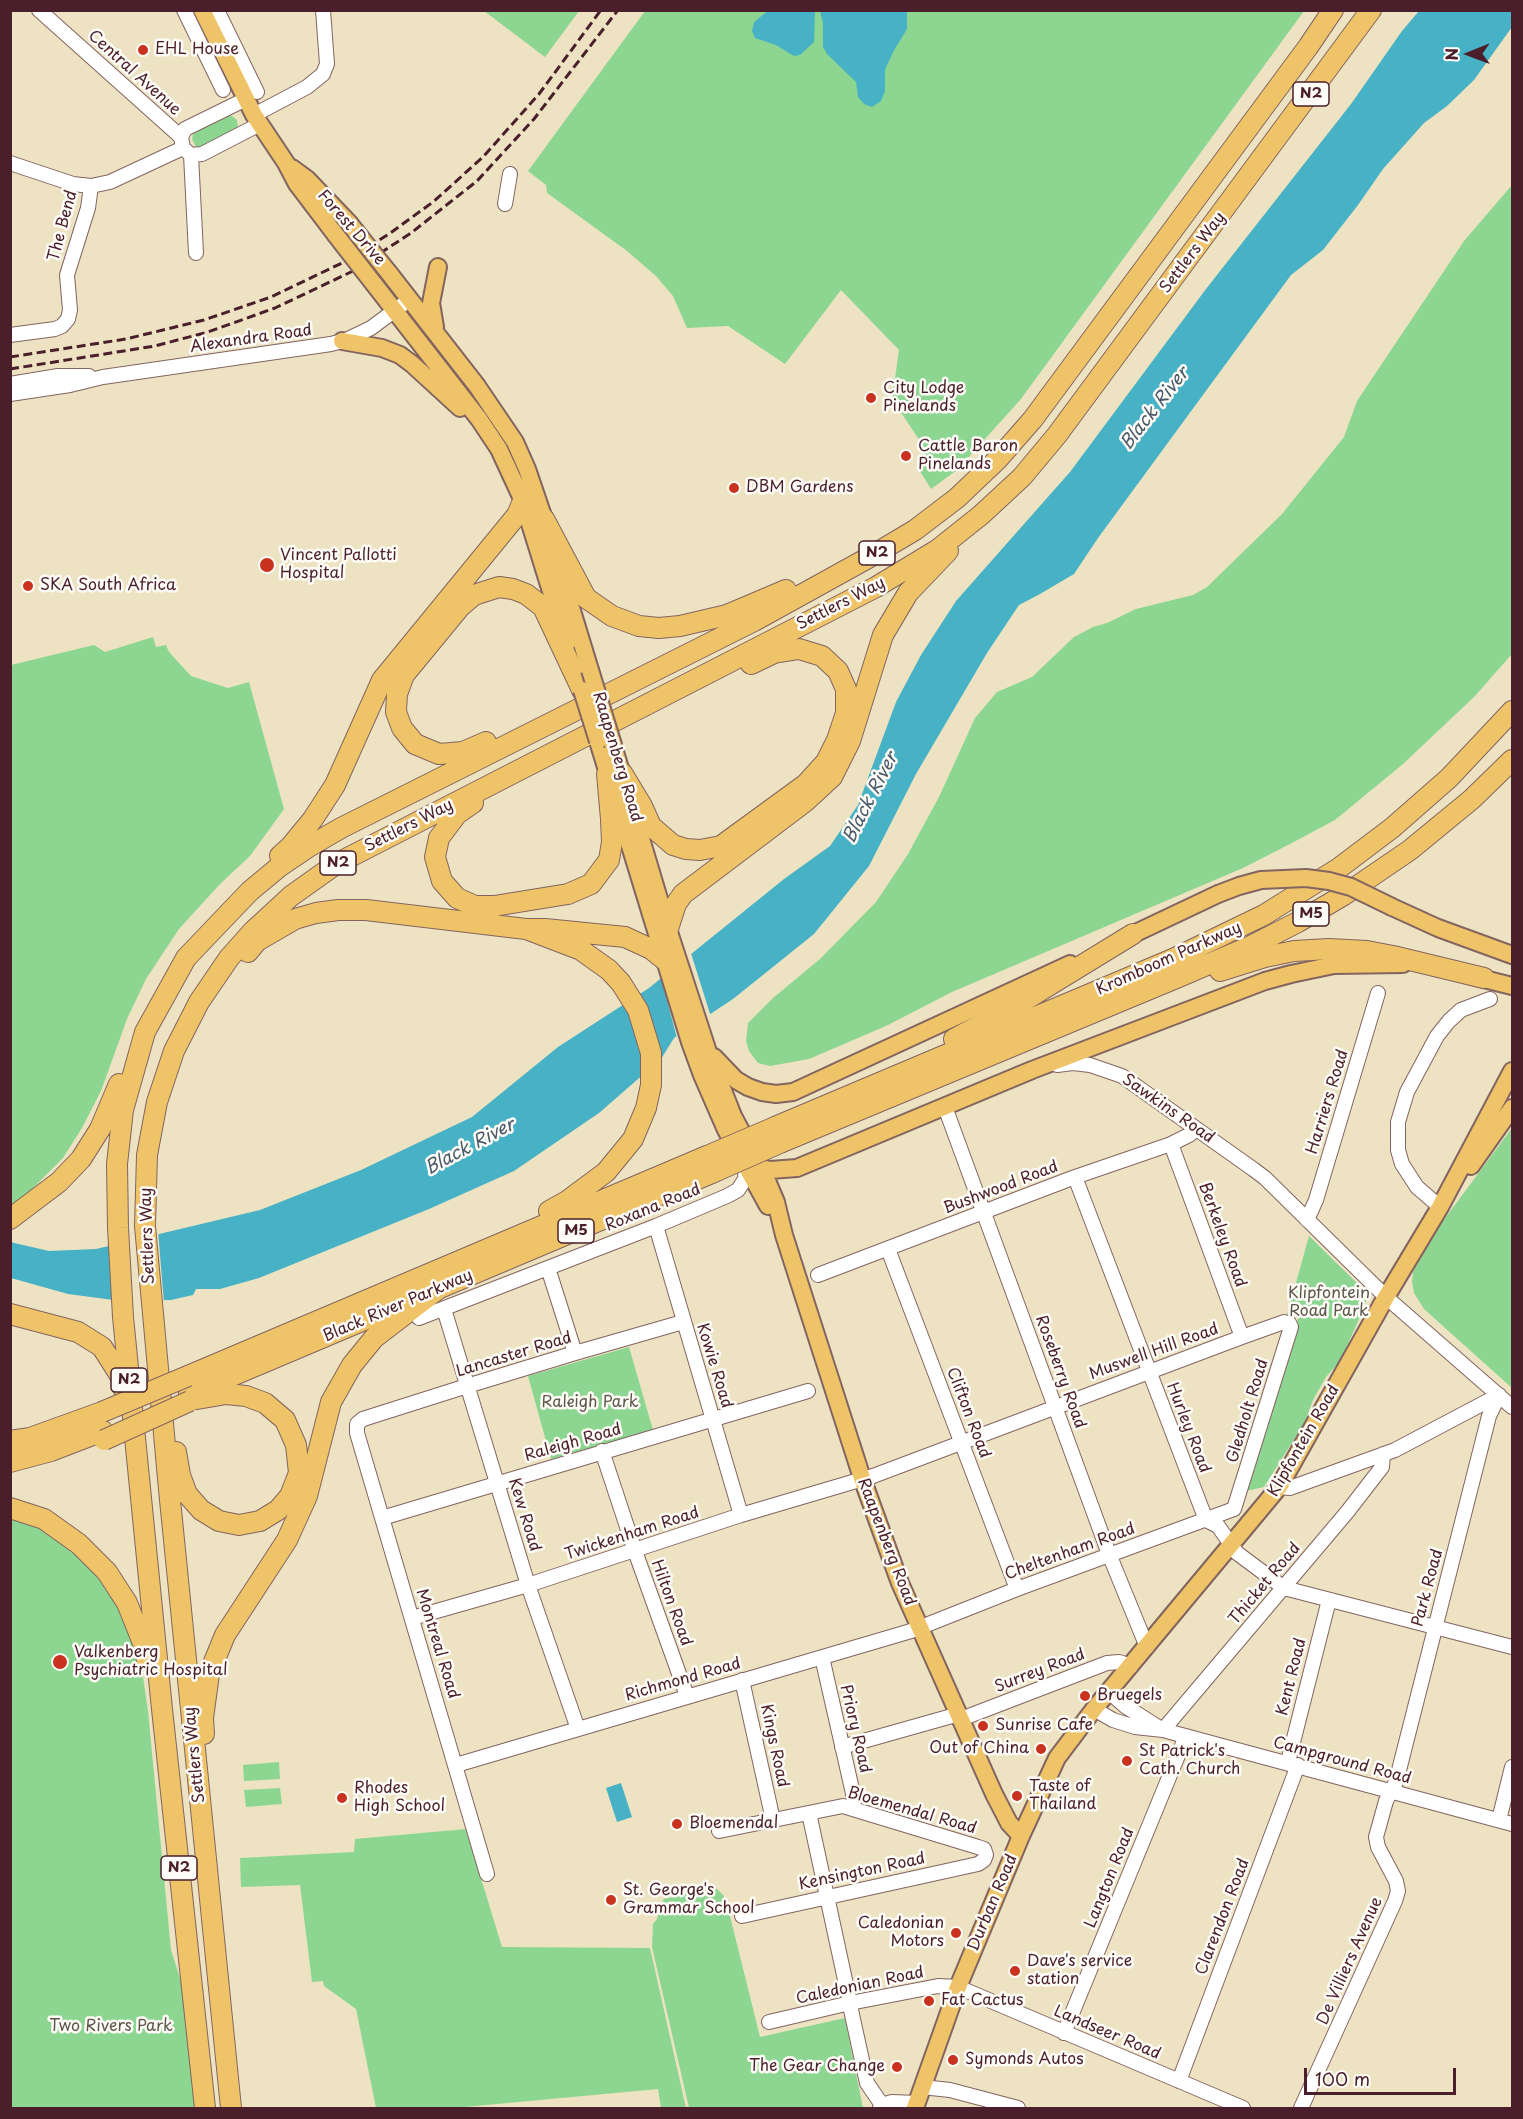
<!DOCTYPE html>
<html>
<head>
<meta charset="utf-8">
<style>
  body { margin:0 }
  #map { position:relative; width:1523px; height:2119px; overflow:hidden; background:#ede3c3; font-family:"Playpen Sans",sans-serif }
  canvas { display:block }
  .frame { position:absolute; inset:0; border:12px solid #4a1f2b; pointer-events:none }
  .north { position:absolute; left:1439px; top:24px; width:60px; height:60px; -webkit-text-stroke:4px #fdfcf7; paint-order:stroke; rotate:269deg; font-size:16px; font-weight:700; line-height:24px; text-align:center; color:#4a1f2b }
  .north::after { content:''; display:block; margin:auto; width:21px; height:27px; background:#4a1f2b; clip-path:polygon(50% 0,100% 100%,50% 72%,0 100%) }
  .scale { position:absolute; left:1304px; top:2068px; width:152px; height:27px; box-sizing:border-box; border:3px solid #4a1f2b; border-top:0; padding-left:8px; font-size:18px; line-height:21px; white-space:nowrap; color:#4a1f2b; -webkit-text-stroke:4px #fdfcf7; paint-order:stroke }
</style>
</head>
<body>
<div id="map">
<canvas width="1523" height="2119"></canvas>
<div class="frame"></div>
<div class="north">N</div>
<div class="scale">100 m</div>
</div>
<script>
const c = document.querySelector('canvas').getContext('2d');
c.lineJoin = 'round';
function paint(path, color) {
  c.fillStyle = color;
  c.fill(path, 'evenodd');
}
function shape(rows) {
  const path = new Path2D();
  for (const r of rows) {
    path.moveTo(r[0], r[1]);
    for (let i = 2; i < r.length; i += 2) path.lineTo(r[i], r[i + 1]);
  }
  return path;
}
function trace(path, color, width, dash) {
  c.strokeStyle = color;
  c.lineWidth = width;
  c.lineCap = dash ? 'butt' : 'round';
  c.setLineDash(dash || []);
  c.stroke(path);
}
function drawText(font, color, halo, rows, align = 'center') {
  c.font = font + ' "Playpen Sans",sans-serif';
  c.lineWidth = 5;
  c.setLineDash([]);
  c.textBaseline = 'middle';
  c.strokeStyle = halo;
  c.fillStyle = color;
  for (const [text, x, y, turn = 0] of rows) {
    c.save();
    c.translate(x, y);
    c.rotate((+turn || 0) * Math.PI / 180);
    c.textAlign = isNaN(turn) ? turn : align;
    if (halo) c.strokeText(text, 0, 0);
    c.fillText(text, 0, 0);
    c.restore();
  }
}
const green = shape([
  [484,11,579,11,545,57],
  [645,11,1304,11,1021,399,957,470,931,489,918,468,926,450,892,399,899,350,841,290,785,364,728,326,687,328,673,296,656,276,627,251,547,193,546,185,528,171],
  [226,116,232,116,237,120,238,130,204,147,196,147,192,139,194,131],
  [1512,185,1512,654,1474,697,1403,764,1335,820,1290,844,1243,868,952,992,886,1026,809,1059,770,1066,758,1063,749,1051,746,1041,748,1023,773,998,820,959,876,902,908,854,939,797,975,718,997,692,1032,677,1074,637,1093,627,1107,623,1136,609,1193,595,1207,587,1282,514,1344,437,1357,401,1464,241],
  [153,637,156,647,166,645,169,652,191,676,228,688,249,682,284,809,250,856,220,884,179,929,146,979,127,1019,101,1091,82,1128,63,1158,11,1210,11,665,94,645,105,652],
  [1512,1128,1512,1388,1424,1309,1414,1293,1412,1282,1413,1272,1437,1229],
  [1309,1236,1361,1287,1366,1299,1365,1306,1340,1361,1326,1377,1313,1400,1305,1422,1264,1487,1242,1492,1298,1319,1295,1311,1287,1315],
  [629,1347,653,1430,551,1459,528,1376],
  [11,1514,34,1522,91,1564,117,1600,141,1663,148,1711,171,1950,196,2028,198,2108,11,2108],
  [279,1762,280,1779,244,1781,243,1765],
  [280,1788,282,1804,246,1807,244,1790],
  [466,1829,502,1947,650,1948,686,2108,661,2108,658,2089,454,2108,376,2108,356,2009,324,1986,323,1981,312,1982,300,1885,241,1887,240,1858,354,1852,355,1839],
  [711,1888,717,1889,723,1895,727,1904,760,2037,845,2018,863,2108,689,2108,652,1947,653,1924,657,1919,659,1909,664,1899]
]);
const water = shape([
  [769,10,815,11,814,42,800,55,794,56,776,45,755,38,752,31,754,22],
  [820,11,907,11,907,29,893,52,885,70,885,91,881,101,872,107,864,104,858,97,856,82,827,54,823,47,823,23],
  [1419,11,1512,11,1512,27,1474,80,1447,106,1424,123,1383,169,1358,205,1323,250,1291,275,1098,538,1074,574,1040,594,1019,605,987,653,916,774,869,866,814,934,733,999,674,1038,661,1059,599,1113,514,1171,429,1209,259,1278,220,1289,196,1289,193,1295,171,1300,121,1301,68,1294,11,1278,10,1242,49,1251,96,1249,260,1210,361,1170,472,1117,558,1047,649,988,784,879,830,846,858,805,896,702,921,655,956,601,1070,472,1206,289,1351,104,1402,31],
  [621,1783,632,1817,617,1822,606,1788]
]);
const pier = shape([
  [690,950,711,1017,677,1038,660,974],
  [158,1231,164,1303,121,1304,111,1242]
]);
const minor = shape([
  [39,10,181,137],
  [184,10,223,90],
  [217,10,257,92],
  [246,99,185,129,181,137,183,148,191,155,202,154,260,124],
  [254,115,307,87,323,74,327,64,323,10],
  [191,155,196,253],
  [10,163,73,184,91,186,110,182,183,148],
  [505,204,510,174],
  [10,335,55,329,62,326,68,319,70,310,67,275,88,208,91,186],
  [10,384,58,376,89,376],
  [10,394,70,385,103,377,331,344,346,340,371,328,402,305],
  [1057,1065,1073,1063,1090,1065,1122,1076,1253,1169,1265,1178,1386,1297,1512,1407],
  [945,1107,1109,1554,1147,1647],
  [1171,1144,1242,1337],
  [1075,1177,1206,1520,1218,1526,1237,1553,1284,1588,1512,1647],
  [1440,1207,1417,1187,1402,1164,1398,1150,1398,1122,1407,1092,1437,1036,1449,1021,1461,1010,1490,999],
  [1307,1220,1316,1200,1378,993],
  [656,1226,741,1515],
  [888,1249,1017,1589],
  [548,1268,575,1353],
  [818,1275,1075,1177,1171,1144,1189,1135,1195,1130],
  [444,1309,528,1585,578,1729],
  [419,1318,656,1226,727,1196,738,1190,745,1179,746,1164],
  [602,1451,635,1551,687,1696],
  [1279,1487,1290,1488,1395,1450,1499,1395],
  [382,1518,808,1391],
  [412,1618,528,1585,741,1515,873,1476,1242,1337,1284,1322,1289,1323,1291,1327,1234,1509,1017,1589,911,1631,456,1765],
  [822,1657,854,1798,853,1809],
  [742,1680,773,1820],
  [1110,1690,1117,1699,1125,1706,1161,1729],
  [1094,1709,1113,1720,1135,1727,1163,1730,1512,1824],
  [961,1719,1107,1663,1119,1662,1131,1666],
  [1163,1730,1348,1511,1382,1467,1383,1454],
  [842,1747,959,1714],
  [1288,1762,1329,1600],
  [809,1813,850,2003],
  [1499,1820,1512,1767],
  [719,1831,843,1806,978,1847,984,1849,986,1855,984,1860,978,1864,742,1916],
  [487,1874,357,1433,357,1424,363,1419,467,1386,575,1353,683,1322],
  [851,2010,867,2083,882,2105],
  [769,2022,850,2003,938,1986,958,1987,1243,2108],
  [1064,2033,1186,1736],
  [1179,2081,1298,1765],
  [922,2087,950,2090,1018,2108],
  [880,2108,882,2105,892,2102,917,2103],
  [1301,2108,1395,1901,1398,1891,1396,1881,1378,1847,1376,1837,1386,1801,1396,1782,1489,1416,1499,1395]
]);
const major = shape([
  [202,10,254,115,286,163,297,184,335,234],
  [292,168,307,179,349,223],
  [389,273,477,386,515,442,527,469,544,519,590,670],
  [374,284,479,419,499,449,523,501,567,643],
  [435,327,431,303,438,267],
  [342,341,382,348,400,355,412,364,460,408],
  [598,741,690,1042,702,1075,726,1130,768,1206],
  [613,745,668,929,709,1055,733,1116,765,1176,776,1202,784,1235,862,1478,900,1583,994,1794,1009,1823,1021,1836],
  [1392,907,1438,928,1512,955],
  [1123,939,1218,894],
  [1472,976,1512,986],
  [714,1057,736,1080,748,1087,762,1092,776,1094,793,1092,1070,964],
  [753,1166,770,1170,797,1168,1032,1070,1265,981,1291,974,1334,965,1403,964],
  [1471,1166,1512,1108],
  [915,2108,958,1987,1021,1836,1057,1758,1094,1709,1279,1487,1386,1297,1440,1207,1512,1071]
]);
const highway = shape([
  [544,519,586,598,612,616,639,626,659,628,680,626,727,615,786,590],
  [486,742,463,752,439,754,415,744,402,728,396,712,397,694,404,675,460,607,474,595,499,587,513,589,526,594,543,607,582,690],
  [622,773,642,806,651,826,673,845,686,849,700,850,721,846,806,784,826,762,837,740,846,713,846,689,838,671,822,656,799,649,774,653,751,664],
  [473,803,457,814,439,838,435,857,442,881,457,898,475,906,494,906,568,894,591,884,609,860,612,842,611,819,607,774],
  [280,856,290,847,313,819,335,785,382,680,517,515,523,501],
  [526,929,581,950,609,970,621,983,638,1010,651,1053,651,1085,646,1108,633,1139,606,1172,567,1201,549,1211],
  [668,929,676,904,683,894,806,801,832,777,850,741,883,635,908,593,948,551],
  [248,952,257,941,295,919,316,913,338,910,366,910,526,929,545,929,625,937,651,949,666,961],
  [1220,971,1265,957,1294,951,1329,949,1367,951,1393,956,1484,978],
  [954,1039,1017,1005,1133,934],
  [775,1127,1173,959,1264,915,1339,868,1392,828,1449,778,1512,711],
  [782,1142,1181,976,1251,946,1298,922,1344,895,1410,850,1472,799,1512,760],
  [10,1219,59,1182,81,1159,100,1129,119,1084],
  [10,1314,78,1332,102,1347,121,1377,123,1388],
  [188,1376,707,1156],
  [189,1394,714,1172],
  [10,1441,30,1438,102,1412],
  [176,1452,180,1475,187,1494,201,1510,219,1521,239,1525,260,1521,278,1510,290,1496,299,1473,296,1445,285,1420,265,1403,246,1396,226,1394,197,1399],
  [10,1462,51,1451,103,1431],
  [10,1508,44,1519,79,1544,107,1572,127,1603,145,1648,147,1661],
  [204,1734,203,1718,209,1674,225,1635,287,1540,307,1496,331,1402,352,1365,374,1338,438,1289],
  [205,2108,162,1709,123,1317,118,1228,117,1164,123,1110,145,1032,186,958,250,891,279,867,310,846,341,828,754,621,868,558,915,530,957,498,998,459,1033,419,1308,47,1333,10],
  [231,2108,170,1500,145,1226,147,1155,157,1102,174,1051,199,1002,229,958,253,931,291,896,336,864,876,587,937,550,981,515,1022,477,1057,435,1371,10]
]);
const rail = shape([
  [10,357,126,339,204,320,271,297,344,262,389,234,433,202,483,157,539,94,601,10],
  [10,369,155,346,208,332,275,308,353,271,411,233,477,181,534,119,618,10]
]);
const majorBridge = shape([
  [349,223,389,273],
  [335,234,374,284],
  [590,670,613,745],
  [582,690,598,741],
  [1218,894,1239,886,1261,880,1306,878,1329,881,1351,887,1392,907]
]);
const highwayBridge = shape([
  [707,1156,775,1127],
  [714,1172,782,1142],
  [102,1412,188,1376],
  [104,1440,190,1401]
]);
const markers = [
  [143,50,6,"#c8321e"],
  [871,398,6,"#c8321e"],
  [906,456,6,"#c8321e"],
  [734,488,6,"#c8321e"],
  [267,565,8,"#c8321e"],
  [28,586,6,"#c8321e"],
  [60,1662,8,"#c8321e"],
  [1085,1696,6,"#c8321e"],
  [983,1726,6,"#c8321e"],
  [1041,1749,6,"#c8321e"],
  [1127,1761,6,"#c8321e"],
  [1017,1796,6,"#c8321e"],
  [342,1798,6,"#c8321e"],
  [677,1824,6,"#c8321e"],
  [611,1900,6,"#c8321e"],
  [956,1933,6,"#c8321e"],
  [1015,1971,6,"#c8321e"],
  [929,2001,6,"#c8321e"],
  [953,2060,6,"#c8321e"],
  [897,2067,6,"#c8321e"]
];
const shields = [
  [1311,94,36],
  [877,553,36],
  [338,863,36],
  [1311,914,36],
  [576,1231,36],
  [129,1380,36],
  [179,1868,36]
];
const shieldNames = [
  ["N2",1311,94],
  ["N2",877,553],
  ["N2",338,863],
  ["M5",1311,914],
  ["M5",576,1231],
  ["N2",129,1380],
  ["N2",179,1868]
];
const poiNames = [
  ["EHL House",155,50],
  ["City Lodge",883,389],
  ["Pinelands",883,407],
  ["Cattle Baron",918,447],
  ["Pinelands",918,465],
  ["DBM Gardens",746,488],
  ["Vincent Pallotti",280,556],
  ["Hospital",280,574],
  ["SKA South Africa",40,586],
  ["Valkenberg",74,1653],
  ["Psychiatric Hospital",74,1671],
  ["Bruegels",1097,1696],
  ["Sunrise Cafe",995,1726],
  ["Out of China",1029,1749,"right"],
  ["St Patrick's",1139,1752],
  ["Cath. Church",1139,1770],
  ["Taste of",1029,1787],
  ["Thailand",1029,1805],
  ["Rhodes",354,1789],
  ["High School",354,1807],
  ["Bloemendal",689,1824],
  ["St. George's",623,1891],
  ["Grammar School",623,1909],
  ["Caledonian",944,1924,"right"],
  ["Motors",944,1942,"right"],
  ["Dave's service",1027,1962],
  ["station",1027,1980],
  ["Fat Cactus",941,2001],
  ["Symonds Autos",965,2060],
  ["The Gear Change",885,2067,"right"]
];
const streetNames = [
  ["Central Avenue",134,73,42],
  ["The Bend",63,226,-75],
  ["Forest Drive",351,228,49],
  ["Settlers Way",1193,253,-53],
  ["Alexandra Road",251,339,-8],
  ["Settlers Way",841,604,-27],
  ["Raapenberg Road",617,757,73],
  ["Settlers Way",409,826,-27],
  ["Kromboom Parkway",1169,959,-24],
  ["Harriers Road",1328,1102,-73],
  ["Sawkins Road",1168,1109,35],
  ["Bushwood Road",1001,1188,-21],
  ["Roxana Road",653,1208,-22],
  ["Berkeley Road",1222,1235,70],
  ["Settlers Way",148,1236,-92],
  ["Black River Parkway",398,1306,-23],
  ["Muswell Hill Road",1154,1352,-20],
  ["Lancaster Road",514,1355,-17],
  ["Kowie Road",714,1366,73],
  ["Roseberry Road",1060,1372,70],
  ["Gledholt Road",1248,1411,-73],
  ["Clifton Road",968,1413,69],
  ["Hurley Road",1188,1428,69],
  ["Klipfontein Road",1304,1441,-60],
  ["Raleigh Road",573,1443,-16],
  ["Kew Road",524,1515,73],
  ["Twickenham Road",632,1534,-18],
  ["Raapenberg Road",886,1542,69],
  ["Cheltenham Road",1070,1552,-20],
  ["Thicket Road",1265,1584,-50],
  ["Park Road",1428,1588,-75],
  ["Hilton Road",671,1603,70],
  ["Montreal Road",437,1644,73],
  ["Surrey Road",1040,1671,-21],
  ["Kent Road",1292,1677,-76],
  ["Richmond Road",683,1680,-16],
  ["Priory Road",855,1729,77],
  ["Kings Road",774,1746,78],
  ["Settlers Way",195,1755,-96],
  ["Campground Road",1342,1761,15],
  ["Bloemendal Road",912,1811,16],
  ["Kensington Road",862,1872,-12],
  ["Langton Road",1110,1878,-68],
  ["Durban Road",993,1903,-67],
  ["Clarendon Road",1223,1917,-69],
  ["De Villiers Avenue",1350,1961,-66],
  ["Caledonian Road",860,1986,-12],
  ["Landseer Road",1107,2033,23]
];
const parkNames = [
  ["Klipfontein",1329,1294],
  ["Road Park",1329,1312],
  ["Raleigh Park",590,1403],
  ["Two Rivers Park",111,2027]
];
const waterNames = [
  ["Black River",1155,409,-52],
  ["Black River",871,798,-63],
  ["Black River",470,1147,-28]
];
paint(green, '#8dd691');
paint(water, '#47b1c5');
paint(pier, '#ede3c3');
trace(minor, '#836460', 16);
trace(major, '#836460', 20);
trace(highway, '#836460', 22);
trace(minor, '#fff', 14);
trace(major, '#efc469', 16);
trace(highway, '#efc469', 20);
trace(rail, '#4a1f2b', 3, [9, 4.5]);
trace(majorBridge, '#836460', 20, []);
trace(highwayBridge, '#836460', 22, []);
trace(majorBridge, '#efc469', 16);
trace(highwayBridge, '#efc469', 20);
for (const [x, y, r, color] of markers) {
  const dot = new Path2D();
  dot.arc(x, y, r, 0, 2 * Math.PI);
  c.fillStyle = color;
  c.fill(dot);
  trace(dot, '#fdfcf7', 2);
}
for (const [x, y, w] of shields) {
  const box = new Path2D();
  box.roundRect(x - w / 2, y - 12, w, 24, 4.5);
  c.fillStyle = '#fdfcf7';
  c.fill(box);
  trace(box, '#4a1f2b', 1.5);
}
drawText('bold 15px', '#4a1f2b', null, shieldNames);
drawText('16px', '#4a1f2b', '#fdfcf7', poiNames, 'left');
drawText('16px', '#4a1f2b', '#fdfcf7', streetNames);
drawText('16px', '#5e564a', '#fdfcf7', parkNames);
drawText('italic 18px', '#495969', '#fdfcf7', waterNames);
</script>
</body>
</html>
